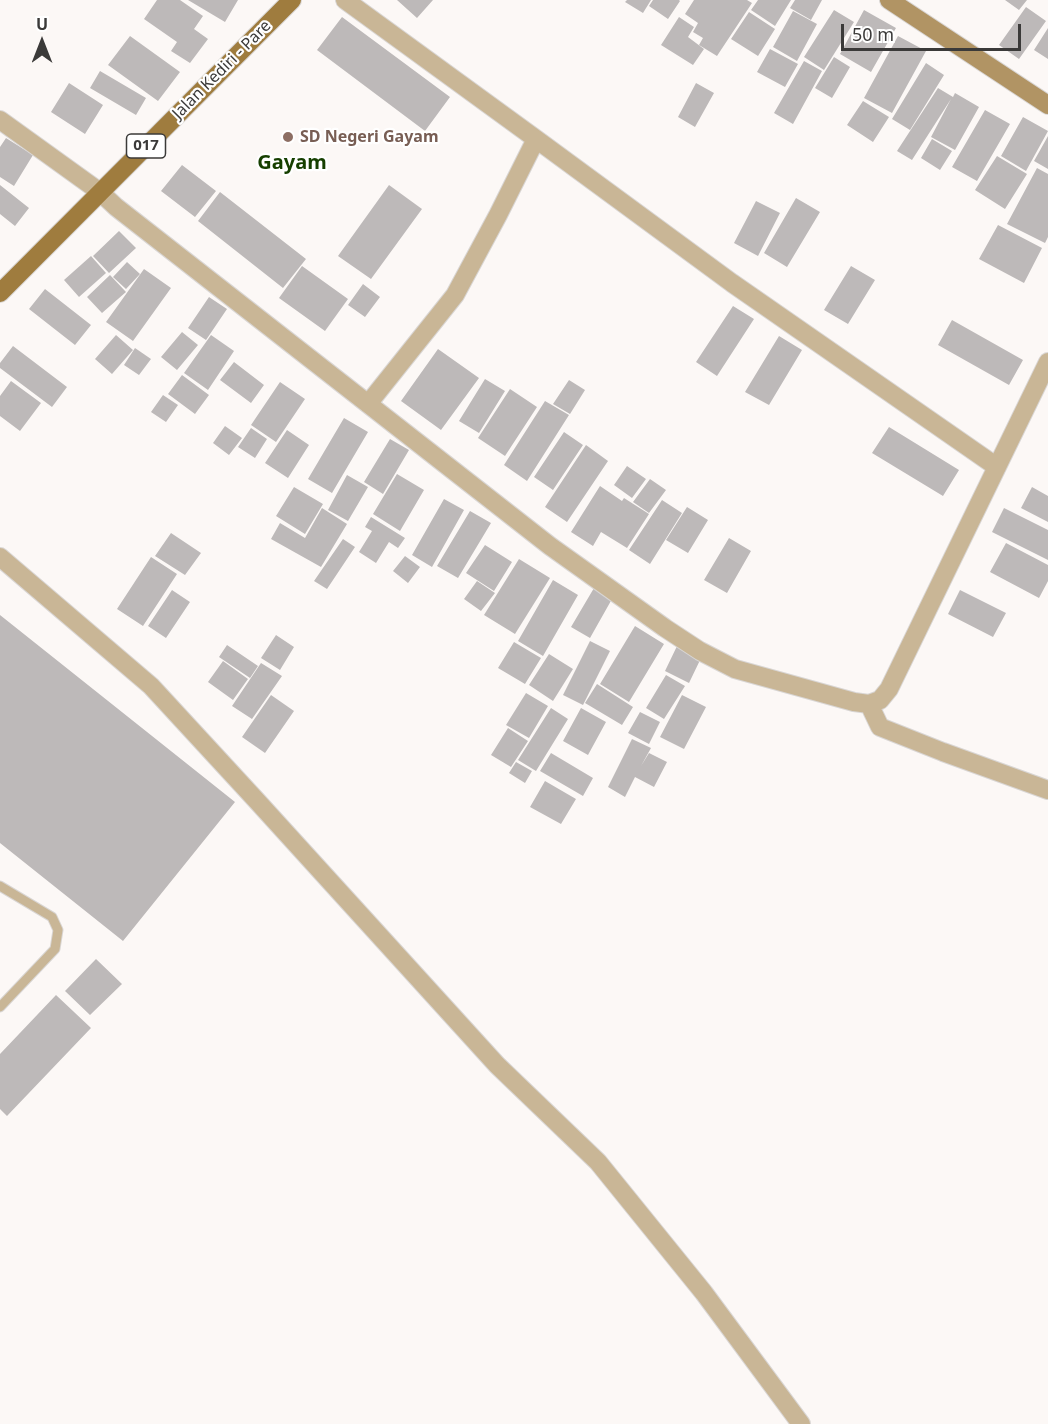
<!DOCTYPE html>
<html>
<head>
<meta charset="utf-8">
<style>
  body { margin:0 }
  #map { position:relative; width:1048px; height:1424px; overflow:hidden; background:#fcf8f6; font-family:"Noto Sans",sans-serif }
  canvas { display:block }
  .north { position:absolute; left:12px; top:12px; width:60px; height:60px; -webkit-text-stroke:4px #fff; paint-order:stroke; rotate:0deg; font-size:16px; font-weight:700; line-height:24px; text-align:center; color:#3b3a39 }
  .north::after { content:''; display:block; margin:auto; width:21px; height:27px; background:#3b3a39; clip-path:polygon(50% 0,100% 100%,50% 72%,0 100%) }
  .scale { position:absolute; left:841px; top:24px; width:180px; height:27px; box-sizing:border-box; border:3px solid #3b3a39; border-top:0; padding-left:8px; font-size:18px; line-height:21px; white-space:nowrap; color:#3b3a39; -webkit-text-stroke:4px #fff; paint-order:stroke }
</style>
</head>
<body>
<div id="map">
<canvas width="1048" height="1424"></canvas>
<div class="north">U</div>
<div class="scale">50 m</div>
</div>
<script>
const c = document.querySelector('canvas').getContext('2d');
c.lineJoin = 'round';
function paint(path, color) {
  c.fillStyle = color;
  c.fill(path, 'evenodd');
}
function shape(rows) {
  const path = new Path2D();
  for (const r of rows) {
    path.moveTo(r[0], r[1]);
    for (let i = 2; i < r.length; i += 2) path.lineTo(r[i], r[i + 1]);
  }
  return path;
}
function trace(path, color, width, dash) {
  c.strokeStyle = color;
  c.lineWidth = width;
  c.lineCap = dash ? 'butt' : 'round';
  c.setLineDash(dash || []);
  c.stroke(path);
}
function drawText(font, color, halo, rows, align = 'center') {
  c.font = font + ' "Noto Sans",sans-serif';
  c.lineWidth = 4.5;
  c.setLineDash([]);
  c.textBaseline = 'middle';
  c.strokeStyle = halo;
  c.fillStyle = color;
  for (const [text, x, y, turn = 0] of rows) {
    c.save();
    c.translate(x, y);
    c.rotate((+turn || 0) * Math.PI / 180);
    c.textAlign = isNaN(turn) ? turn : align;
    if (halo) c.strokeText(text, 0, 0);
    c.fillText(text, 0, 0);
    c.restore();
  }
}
const building = shape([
  [157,0,180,0,203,16,194,29,208,39,190,63,171,51,177,42,144,19],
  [188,0,238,0,225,22],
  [397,0,433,0,417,18],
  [627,0,651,0,643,13,625,2],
  [653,0,679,0,680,1,668,19,649,6],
  [694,0,747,0,752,3,717,56,699,45,703,38,693,32,698,23,685,14],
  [758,0,791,0,775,26,751,10],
  [795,0,822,0,811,20,790,8],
  [1005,0,1027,0,1019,10],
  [1026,7,1046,21,1019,59,999,45],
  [834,10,854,22,824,70,804,57],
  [864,10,896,28,871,72,840,54],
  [793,11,817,24,797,61,773,47],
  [749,12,775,29,758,56,731,39],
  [342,17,450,97,425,131,317,50],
  [679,17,694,27,688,37,704,49,693,65,661,45],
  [1048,28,1048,59,1034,50],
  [130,36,180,72,158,101,108,65],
  [898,36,926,51,892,113,864,98],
  [770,49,798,64,785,87,757,72],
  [834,57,850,67,832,98,815,88],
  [804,61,822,71,793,124,774,113],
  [926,63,944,75,910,130,892,119],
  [100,71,146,98,136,115,90,88],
  [69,83,103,105,85,134,51,112],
  [696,83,714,93,695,127,678,117],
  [938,88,953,97,955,93,979,107,955,150,931,137,951,99,912,160,897,151],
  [863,101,889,117,873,142,847,125],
  [985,110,1010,124,977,181,952,167],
  [1023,117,1048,131,1026,171,1001,156],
  [1048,136,1048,169,1034,161],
  [6,138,33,155,14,186,0,177,0,147],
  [932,139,952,151,940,170,921,158],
  [997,156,1027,174,1005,209,975,190],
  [182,165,216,191,195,217,161,191],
  [1037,168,1048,174,1048,237,1045,243,1007,224],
  [0,185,29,208,15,226,0,214],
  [389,185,422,209,371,279,338,256],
  [220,192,306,259,283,288,198,221],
  [796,198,820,212,787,267,764,253],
  [756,201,780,213,758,256,734,243],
  [998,225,1042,248,1024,283,979,259],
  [119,231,136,248,109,273,93,256],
  [91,256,106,273,79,297,64,280],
  [127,262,140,274,126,289,113,277],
  [302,266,348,299,325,331,279,298],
  [851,266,875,280,848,324,824,310],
  [144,269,171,288,133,341,106,322],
  [110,275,126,292,102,313,87,297],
  [363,284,380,297,365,317,348,305],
  [45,289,91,325,75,345,29,309],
  [209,297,227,309,206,340,188,328],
  [733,306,754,319,717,376,696,362],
  [952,320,1023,360,1009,385,938,345],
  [182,332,198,345,177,370,161,357],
  [116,335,133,350,112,374,95,359],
  [211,335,234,351,208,390,184,373],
  [779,336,802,350,769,405,745,392],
  [13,346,67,387,52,407,0,368,0,363],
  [135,348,151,359,139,375,124,365],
  [438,349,479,378,441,430,401,401],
  [234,362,264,385,251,403,220,380],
  [182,375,209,395,195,414,168,394],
  [485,379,505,391,479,433,459,421],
  [569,380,585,390,570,414,553,404],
  [11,381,41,403,20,431,0,416,0,396],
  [280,382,305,399,276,442,251,425],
  [510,389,537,407,505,456,478,438],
  [163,395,178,405,166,422,151,412],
  [545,401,569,415,527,481,504,465],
  [344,418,368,432,332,493,308,479],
  [225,426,242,438,229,455,213,443],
  [889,427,959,470,943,496,872,453],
  [251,428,267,439,255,458,238,447],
  [287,430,309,445,288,478,265,463],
  [564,432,583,445,553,490,534,477],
  [390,439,409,450,383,494,364,482],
  [586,445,608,461,567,522,545,507],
  [627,466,646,479,632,498,614,485],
  [397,474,424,490,400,531,373,514],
  [347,475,368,487,348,521,328,510],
  [650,479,666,490,649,513,633,502],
  [600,486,622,501,624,498,649,514,627,548,601,532,593,546,571,532],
  [294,487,323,504,305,534,276,516],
  [1032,487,1048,496,1048,522,1021,508],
  [444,499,464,510,432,567,412,555],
  [662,500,682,513,650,564,629,550],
  [687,507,708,520,688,553,666,540],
  [322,508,347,524,321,567,271,539,280,523,305,538],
  [1004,508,1048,530,1048,560,992,532],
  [470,511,491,523,458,578,437,566],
  [371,517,405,538,398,548,389,542,376,563,359,552,372,531,365,527],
  [171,533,201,553,185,575,155,556],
  [729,538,751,551,727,593,704,580],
  [343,539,355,547,327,589,314,581],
  [1006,543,1048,565,1048,581,1039,598,990,572],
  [485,545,512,562,494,591,466,573],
  [405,556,420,567,408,583,393,571],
  [151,557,177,574,143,626,117,609],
  [519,559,550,578,515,634,484,615],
  [553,580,578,595,543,656,518,641],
  [477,581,495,593,481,611,464,599],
  [594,588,612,599,590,638,571,627],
  [172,590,190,602,166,638,148,626],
  [960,590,1006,613,993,637,948,614],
  [0,615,235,802,123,941,0,843],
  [635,626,664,644,629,702,600,684],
  [276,635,294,647,280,670,261,658],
  [590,641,610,651,583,705,563,695],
  [514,642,541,658,525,684,498,668],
  [678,644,702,656,689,683,665,671],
  [227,645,258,666,250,678,219,657],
  [549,654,573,669,553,701,529,685],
  [223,661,248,679,233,700,208,682],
  [261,663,282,676,252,719,232,706],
  [666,675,685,686,664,719,646,708],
  [597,684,633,707,622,725,585,703],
  [526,693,548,706,529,738,506,725],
  [271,695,294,711,265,753,242,737],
  [682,695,706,707,684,749,660,737],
  [551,708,568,719,536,771,518,760],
  [581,708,606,722,588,755,563,741],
  [640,712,660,722,649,744,628,733],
  [508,728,528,741,511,767,491,755],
  [632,739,651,748,641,766,649,753,667,762,654,787,635,777,625,797,608,787],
  [551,753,593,778,583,796,540,771],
  [516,762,532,771,525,783,509,773],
  [545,781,576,799,561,824,530,807],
  [96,959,122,984,90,1015,65,991],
  [56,995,91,1028,7,1116,0,1109,0,1054]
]);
const lane = shape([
  [0,886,52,917,58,930,55,949,0,1007]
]);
const street = shape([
  [345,0,536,139,732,283,997,467],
  [0,120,100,192,116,207,550,546,665,628,700,651,735,669,854,702,869,704,880,700,889,689,1048,362],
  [368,404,455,295,498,215,536,139],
  [0,557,151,686,257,801,497,1065,598,1162,704,1293,801,1424],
  [869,704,880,727,943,752,1048,790]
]);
const secondary = shape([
  [889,0,1048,105]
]);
const primary = shape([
  [0,293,292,0]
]);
const markers = [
  [288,137,6,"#8d6e63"]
];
const shields = [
  [146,146,39]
];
const shieldNames = [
  ["017",146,146]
];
const streetNames = [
  ["Jalan Kediri - Pare",222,70,-45]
];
const educationNames = [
  ["SD Negeri Gayam",300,137]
];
const quarterNames = [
  ["Gayam",292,163]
];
paint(building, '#bdb9b9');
trace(lane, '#d9d6d4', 11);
trace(street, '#d9d6d4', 20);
trace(secondary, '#d9d6d4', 20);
trace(primary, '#d9d6d4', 20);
trace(lane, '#c9b696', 9);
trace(street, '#c9b696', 18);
trace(secondary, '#b19464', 18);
trace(primary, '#9f7c3e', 18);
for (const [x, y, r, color] of markers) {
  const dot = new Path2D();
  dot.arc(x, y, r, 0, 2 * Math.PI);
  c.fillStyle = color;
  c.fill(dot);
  trace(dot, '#fff', 2);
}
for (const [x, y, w] of shields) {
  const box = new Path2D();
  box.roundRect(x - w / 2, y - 12, w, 24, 4.5);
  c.fillStyle = '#fff';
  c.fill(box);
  trace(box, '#3b3a39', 1.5);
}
drawText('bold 15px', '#3b3a39', null, shieldNames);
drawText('16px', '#3b3a39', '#fff', streetNames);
drawText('bold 16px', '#785e54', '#fff', educationNames, 'left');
drawText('bold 20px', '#163f00', '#fff', quarterNames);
</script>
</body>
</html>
